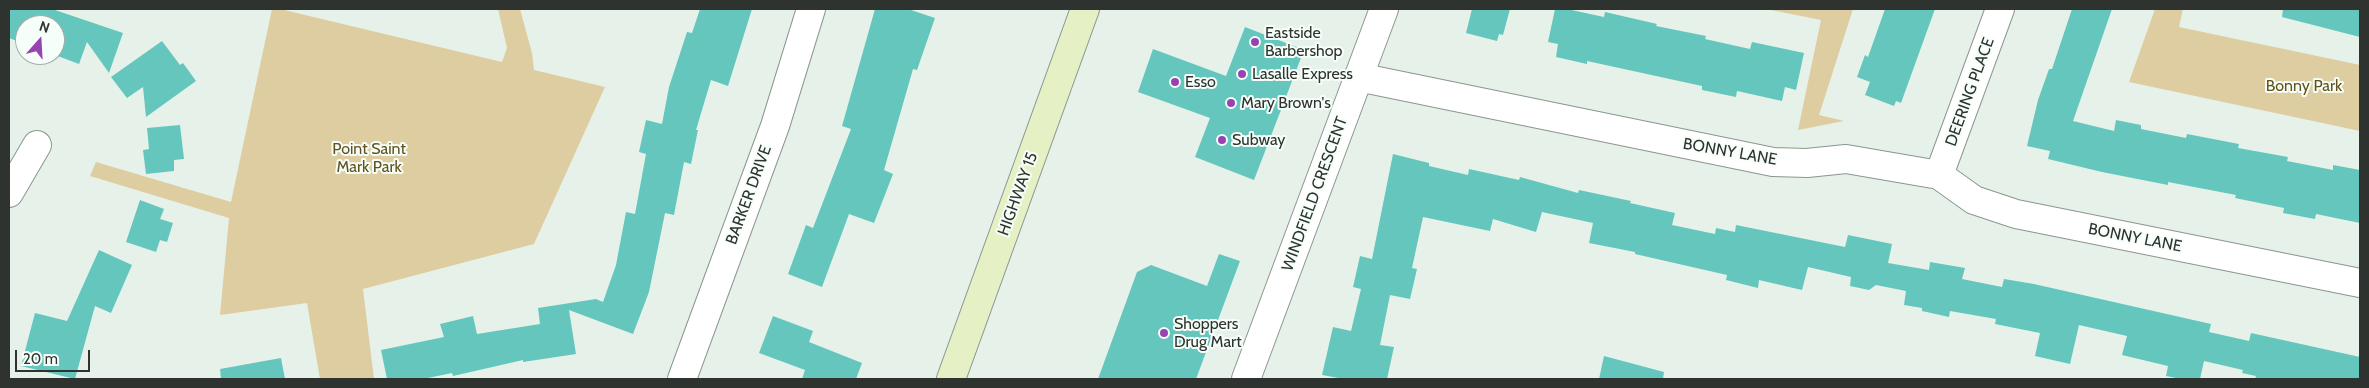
<!DOCTYPE html>
<html>
<head>
<meta charset="utf-8">
<style>
  body { margin:0 }
  #map { position:relative; width:2369px; height:388px; overflow:hidden; background:#e6f2e9; font-family:Cabin,sans-serif }
  canvas { display:block }
  .frame { position:absolute; inset:0; border:10px solid #2f3330; pointer-events:none }
  .north { position:absolute; left:15px; top:15px; width:50px; height:50px; box-sizing:border-box; background:#f5fef8; border:1px solid #a6ada8; border-radius:50%; rotate:19deg; font-size:14px; font-weight:700; line-height:20px; text-align:center; color:#2f3330 }
  .north::after { content:''; display:block; margin:auto; width:18px; height:22px; background:#9743b1; clip-path:polygon(50% 0,100% 100%,50% 72%,0 100%) }
  .scale { position:absolute; left:15px; top:350px; width:75px; height:22px; box-sizing:border-box; border:2px solid #2f3330; border-top:0; padding-left:6px; font-size:15px; line-height:18px; white-space:nowrap; color:#2f3330; -webkit-text-stroke:4px #f5fef8; paint-order:stroke }
</style>
</head>
<body>
<div id="map">
<canvas width="2369" height="388"></canvas>
<div class="frame"></div>
<div class="north">N</div>
<div class="scale">20 m</div>
</div>
<script>
const c = document.querySelector('canvas').getContext('2d');
c.lineJoin = 'round';
function paint(path, color) {
  c.fillStyle = color;
  c.fill(path, 'evenodd');
}
function shape(rows) {
  const path = new Path2D();
  for (const r of rows) {
    path.moveTo(r[0], r[1]);
    for (let i = 2; i < r.length; i += 2) path.lineTo(r[i], r[i + 1]);
  }
  return path;
}
function trace(path, color, width, dash) {
  c.strokeStyle = color;
  c.lineWidth = width;
  c.lineCap = dash ? 'butt' : 'round';
  c.setLineDash(dash || []);
  c.stroke(path);
}
function drawText(font, color, halo, rows, align = 'center') {
  c.font = font + ' Cabin,sans-serif';
  c.lineWidth = 4;
  c.setLineDash([]);
  c.textBaseline = 'middle';
  c.strokeStyle = halo;
  c.fillStyle = color;
  for (const [text, x, y, turn = 0] of rows) {
    c.save();
    c.translate(x, y);
    c.rotate((+turn || 0) * Math.PI / 180);
    c.textAlign = isNaN(turn) ? turn : align;
    if (halo) c.strokeText(text, 0, 0);
    c.fillText(text, 0, 0);
    c.restore();
  }
}
const green = shape([
  [272,9,280,9,502,62,507,48,498,9,520,9,532,53,534,70,605,87,534,244,363,289,374,379,320,379,307,303,220,315,229,218,90,176,96,162,231,202],
  [1766,9,1853,9,1819,115,1844,121,1798,130,1821,20],
  [2155,9,2183,9,2179,27,2360,65,2360,131,2129,82]
]);
const building = shape([
  [9,9,52,9,123,33,109,73,87,42,79,64,55,55,55,25,25,25,25,44,9,38],
  [700,9,752,9,728,86,711,80,696,130,698,130,691,164,684,162,674,215,665,213,649,292,633,334,569,310,576,354,523,362,523,360,453,376,452,373,423,379,387,379,381,350,444,337,440,324,473,316,477,334,540,324,538,308,596,299,603,302,616,265,626,212,635,214,646,154,639,152,646,120,662,124,669,87,687,32,692,33],
  [875,9,908,9,935,18,917,70,913,69,884,170,893,174,874,223,849,214,822,287,788,274,806,225,813,228,851,129,842,126],
  [1472,9,1510,9,1503,35,1499,34,1497,41,1466,33],
  [1555,9,1567,9,1604,17,1605,12,1657,24,1656,26,1706,36,1705,39,1750,49,1752,42,1804,53,1796,90,1785,87,1782,101,1737,91,1736,97,1702,90,1702,86,1587,61,1587,64,1556,57,1558,44,1548,42],
  [1885,9,1935,9,1901,103,1896,101,1894,106,1865,95,1870,82,1857,77,1865,55,1868,57],
  [2072,9,2112,9,2073,121,2114,131,2116,120,2141,125,2141,129,2186,138,2187,134,2239,144,2238,148,2288,157,2287,161,2333,170,2333,165,2360,170,2360,223,2316,214,2315,219,2283,213,2284,208,2235,198,2236,195,2168,182,2168,185,2102,172,2048,159,2050,151,2027,146,2038,100,2049,69,2052,69],
  [2283,9,2360,9,2360,37,2282,17],
  [1245,27,1304,50,1254,180,1195,157,1210,118,1138,92,1153,49,1226,76],
  [162,41,180,65,183,63,196,81,146,117,143,87,127,98,111,77],
  [180,125,184,159,174,160,174,171,146,174,143,150,149,149,147,128],
  [1393,154,1429,163,1429,166,1468,175,1469,169,1519,180,1520,177,1578,193,1579,190,1631,201,1630,203,1675,213,1672,225,1715,234,1716,228,1735,232,1736,225,1845,247,1848,235,1892,244,1888,263,1929,270,1930,262,1965,268,1962,279,2002,287,2004,279,2034,284,2211,324,2209,332,2249,341,2251,333,2360,357,2360,379,2255,379,2256,376,2242,373,2243,370,2204,361,2200,379,2181,379,2166,376,2168,366,2122,355,2127,336,2079,325,2070,364,2035,356,2040,333,1995,324,1996,319,1950,311,1949,317,1922,311,1922,308,1904,305,1906,291,1876,285,1869,290,1850,286,1851,277,1808,267,1802,290,1759,280,1758,288,1726,280,1727,275,1635,254,1635,252,1589,243,1593,223,1542,212,1536,232,1493,219,1490,231,1423,217,1412,268,1417,269,1410,299,1390,295,1380,345,1394,347,1387,379,1344,379,1322,375,1333,327,1351,331,1361,289,1353,287,1360,256,1372,259],
  [140,200,164,209,160,219,173,223,167,242,160,240,156,252,126,242],
  [99,250,132,265,111,313,95,306,75,379,21,366,35,313,67,321],
  [1219,254,1240,261,1196,379,1098,379,1137,272,1151,265,1207,286],
  [773,316,813,331,809,342,862,363,856,379,802,379,805,370,759,353],
  [1604,356,1664,372,1663,379,1599,379],
  [281,358,285,379,221,379,220,369]
]);
const street = shape([
  [1358,77,1773,162,1807,163,1846,159,1939,175,1974,200,2016,214,2360,283],
  [1939,175,2000,9],
  [9,193,37,145],
  [682,379,775,126,811,9],
  [1246,379,1384,9]
]);
const secondary = shape([
  [951,379,1085,9]
]);
const markers = [
  [1255,42,5,"#9743b1"],
  [1242,74,5,"#9743b1"],
  [1175,82,5,"#9743b1"],
  [1231,103,5,"#9743b1"],
  [1222,140,5,"#9743b1"],
  [1164,333,5,"#9743b1"]
];
const poiNames = [
  ["Eastside",1265,33],
  ["Barbershop",1265,51],
  ["Lasalle Express",1252,74],
  ["Esso",1185,82],
  ["Mary Brown's",1241,103],
  ["Subway",1232,140],
  ["Shoppers",1174,324],
  ["Drug Mart",1174,342]
];
const parkNames = [
  ["Bonny Park",2304,86],
  ["Point Saint",369,149],
  ["Mark Park",369,167]
];
const streetNames = [
  ["DEERING PLACE",1970,92,-70],
  ["BONNY LANE",1730,152,10],
  ["HIGHWAY 15",1018,194,-70],
  ["WINDFIELD CRESCENT",1315,194,-70],
  ["BARKER DRIVE",749,195,-70],
  ["BONNY LANE",2135,238,11]
];
paint(green, '#ddcda0');
paint(building, '#64c6bd');
trace(street, '#8b968f', 30);
trace(secondary, '#8b968f', 30);
trace(street, '#fff', 28);
trace(secondary, '#e5f1c4', 28);
for (const [x, y, r, color] of markers) {
  const dot = new Path2D();
  dot.arc(x, y, r, 0, 2 * Math.PI);
  c.fillStyle = color;
  c.fill(dot);
  trace(dot, '#f5fef8', 2);
}
drawText('16px', '#2f3330', '#f5fef8', poiNames, 'left');
drawText('16px', '#64521e', '#f5fef8', parkNames);
drawText('16px', '#2f3330', '#f5fef8', streetNames);
</script>
</body>
</html>
